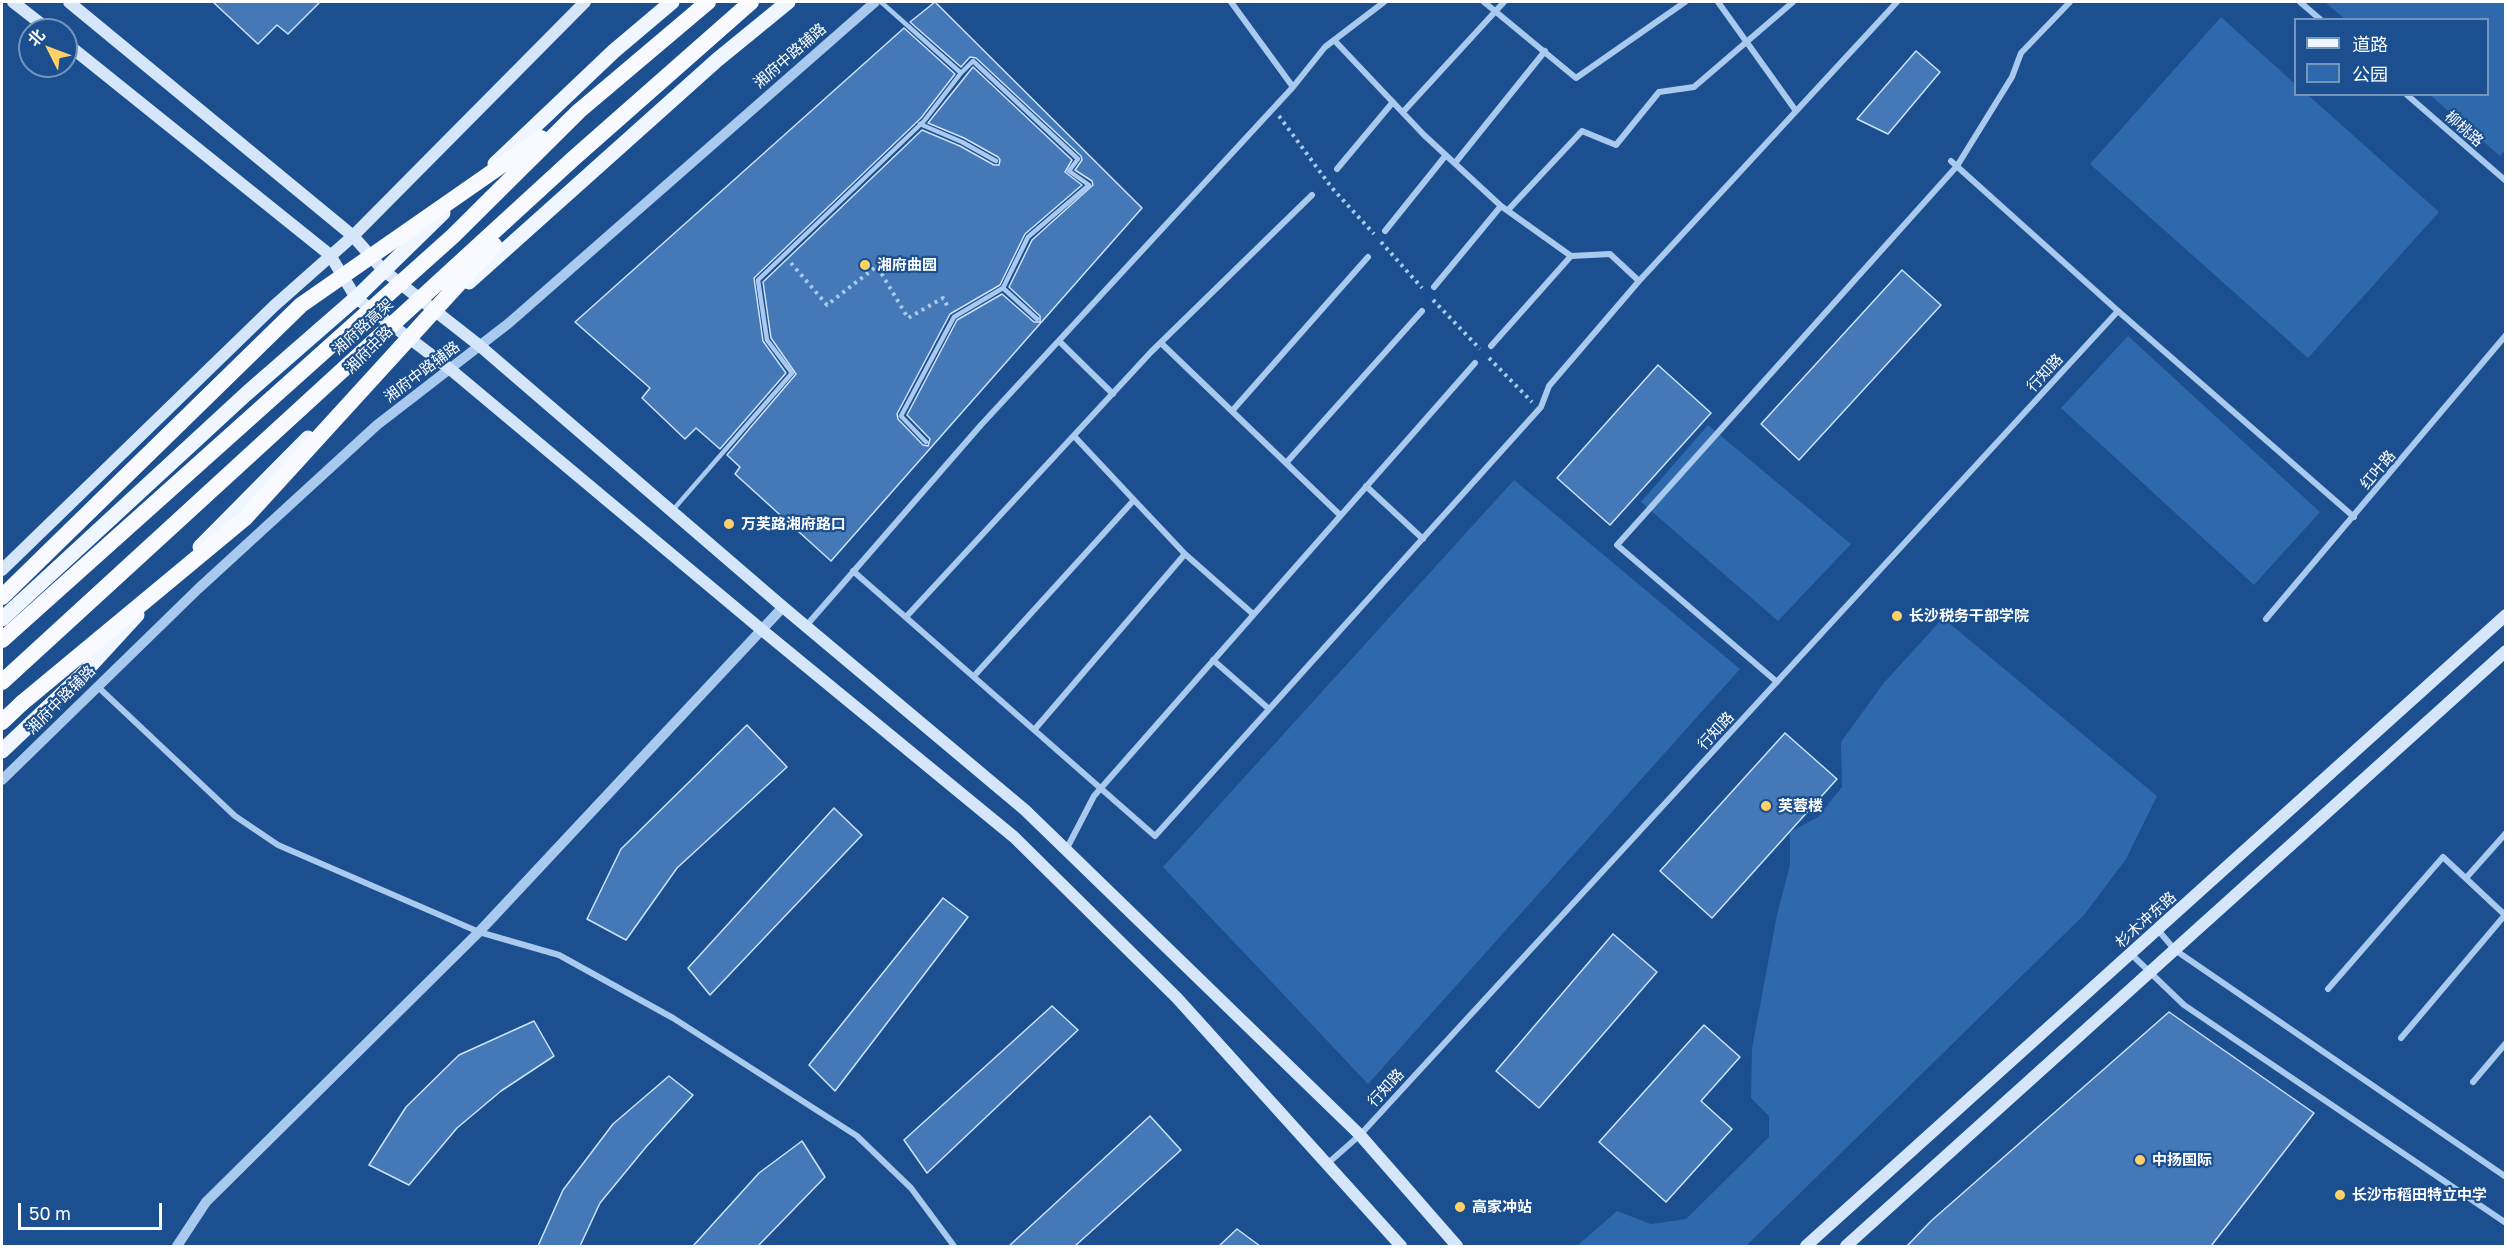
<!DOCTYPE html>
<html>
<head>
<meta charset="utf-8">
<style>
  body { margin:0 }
  #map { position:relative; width:2507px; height:1248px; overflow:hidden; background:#1b4f8f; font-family:"Golos Text","Noto Sans SC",sans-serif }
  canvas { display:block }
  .frame { position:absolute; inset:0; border:3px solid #fff; pointer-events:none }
  .legend { position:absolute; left:2294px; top:18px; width:195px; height:78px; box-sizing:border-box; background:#1b4f8f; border:2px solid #7695bc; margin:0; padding:8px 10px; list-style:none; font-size:18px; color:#fff }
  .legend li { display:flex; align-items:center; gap:12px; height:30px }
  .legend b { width:30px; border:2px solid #7695bc }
  .north { position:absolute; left:18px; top:18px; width:60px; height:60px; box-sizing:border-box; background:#1b4f8f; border:2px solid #7695bc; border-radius:50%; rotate:312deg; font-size:16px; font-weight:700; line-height:24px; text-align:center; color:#fff }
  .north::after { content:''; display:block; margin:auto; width:21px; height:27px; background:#ffd166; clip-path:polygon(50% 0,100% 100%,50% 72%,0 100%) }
  .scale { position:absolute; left:18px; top:1203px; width:144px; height:27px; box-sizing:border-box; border:3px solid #fff; border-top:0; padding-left:8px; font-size:18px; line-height:21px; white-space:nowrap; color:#fff; -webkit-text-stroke:4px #1b4f8f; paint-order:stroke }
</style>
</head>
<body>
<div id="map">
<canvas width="2507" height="1248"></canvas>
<div class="frame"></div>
<ul class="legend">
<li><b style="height:8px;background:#f0f6ff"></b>道路</li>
<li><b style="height:16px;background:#2e69ad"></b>公园</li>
</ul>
<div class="north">北</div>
<div class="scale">50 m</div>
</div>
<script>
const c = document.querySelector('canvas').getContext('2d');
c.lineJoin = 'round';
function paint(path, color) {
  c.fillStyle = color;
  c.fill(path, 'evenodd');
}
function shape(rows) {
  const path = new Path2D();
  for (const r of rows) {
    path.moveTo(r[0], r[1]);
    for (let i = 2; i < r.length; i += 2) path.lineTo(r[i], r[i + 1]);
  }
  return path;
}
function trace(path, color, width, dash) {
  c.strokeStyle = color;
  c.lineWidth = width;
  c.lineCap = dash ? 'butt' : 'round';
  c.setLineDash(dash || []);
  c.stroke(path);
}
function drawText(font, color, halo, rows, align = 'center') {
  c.font = font + ' "Golos Text","Noto Sans SC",sans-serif';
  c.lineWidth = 4.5;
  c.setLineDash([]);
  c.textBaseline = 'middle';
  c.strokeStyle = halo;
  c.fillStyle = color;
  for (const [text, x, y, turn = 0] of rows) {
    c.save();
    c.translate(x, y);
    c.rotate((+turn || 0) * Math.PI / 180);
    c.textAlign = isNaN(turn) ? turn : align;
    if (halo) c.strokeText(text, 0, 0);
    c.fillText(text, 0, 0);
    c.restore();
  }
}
const green = shape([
  [2325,2,2505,2,2505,150,2500,156,2430,95,2488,94,2488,20,2345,19],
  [2221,17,2295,84,2296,94,2308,95,2439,212,2308,358,2090,164],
  [2128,336,2320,512,2254,585,2061,408],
  [1708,425,1851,544,1778,621,1641,502],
  [1514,480,1740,669,1368,1084,1163,867],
  [1943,618,2157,796,2126,859,2084,915,1746,1246,1577,1246,1617,1211,1651,1224,1686,1219,1769,1137,1769,1116,1751,1098,1752,1048,1777,915,1790,865,1790,832,1818,817,1842,787,1841,742,1883,684]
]);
const building = shape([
  [213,2,320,2,288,34,277,25,258,44,213,2],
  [935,2,1142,208,831,561,735,474,740,467,727,455,796,374,771,338,763,282,922,130,960,146,994,165,999,165,1000,160,998,157,964,138,928,123,973,67,1072,160,1065,172,1082,185,1025,234,1000,285,950,314,897,414,898,419,923,445,928,446,930,439,907,415,957,320,1002,294,1034,322,1040,322,1040,316,1009,287,1032,240,1093,185,1092,181,1075,170,1082,160,1081,156,976,58,970,57,961,67,910,22,935,2],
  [904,28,955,74,921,118,754,278,763,341,786,373,720,449,696,428,685,439,642,398,650,388,575,322,904,28],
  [1916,51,1940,72,1888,134,1857,119,1916,51],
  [1902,270,1941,305,1799,460,1761,424,1902,270],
  [1658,365,1711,413,1610,525,1557,478,1658,365],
  [747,725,787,767,677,868,626,940,587,919,621,849,747,725],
  [1785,733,1837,779,1712,918,1660,871,1785,733],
  [834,808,862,835,710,995,688,968,834,808],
  [943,898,968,917,835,1091,809,1065,943,898],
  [1613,934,1657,972,1539,1108,1496,1071,1613,934],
  [1052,1006,1078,1030,927,1173,904,1140,1052,1006],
  [2169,1012,2314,1113,2211,1246,1907,1246,1931,1221,2169,1012],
  [534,1021,554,1056,501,1091,457,1128,409,1185,369,1165,406,1107,459,1055,534,1021],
  [1704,1025,1740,1057,1701,1101,1732,1129,1666,1202,1599,1142,1704,1025],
  [669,1076,693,1095,646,1147,600,1203,580,1246,538,1246,563,1190,613,1124,669,1076],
  [1150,1116,1181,1150,1075,1246,1009,1246,1150,1116],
  [802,1141,825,1177,758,1246,693,1246,759,1173,802,1141],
  [1237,1229,1260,1246,1219,1246,1237,1229]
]);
const path = shape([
  [1279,116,1332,188,1374,234],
  [1381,242,1422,288],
  [791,263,827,305,877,266,908,318,943,298,949,309],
  [1433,300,1480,349],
  [1489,358,1532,402]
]);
const service = shape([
  [920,124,962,142,996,161],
  [1003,288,1037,319],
  [926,442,901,416,954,317,1003,288,1028,237,1089,185,1069,171,1078,159,973,61,961,73],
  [672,511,792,373,767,340,758,280,924,121,961,73,881,2]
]);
const minor = shape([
  [1231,2,1293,87,1325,47,1384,2],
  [1484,2,1576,78,1685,2],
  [1718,2,1796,111],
  [2300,2,2321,20],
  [1334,40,1424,135,1501,206,1571,256,1610,254,1639,281],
  [2406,94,2506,181],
  [1403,112,1504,2],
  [1951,161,2118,311,2354,517],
  [1455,163,1545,51],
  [1337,169,1393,102],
  [1508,210,1582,131,1616,145,1659,92,1694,87,1793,2],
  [1385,231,1446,155],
  [1434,287,1501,206],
  [1059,341,1113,394],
  [1161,343,1340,515],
  [1491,346,1571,256],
  [1232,411,1368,257],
  [1286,463,1422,311],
  [1366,486,1423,539],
  [1134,500,1185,554,1253,614],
  [853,571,1155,836,1541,407,1549,386,1639,281,1897,2],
  [906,617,1151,352,1312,195],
  [2266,619,2506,335],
  [806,626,981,425,1293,87],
  [1213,660,1269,709],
  [974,676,1134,500,1074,436],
  [1777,682,1617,545,1957,166,2012,77,2021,53,2070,2],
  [97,686,235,816,278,845,479,932,559,955,673,1018,857,1136,911,1188,954,1246],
  [1035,729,1185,554],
  [1066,850,1094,796,1475,363],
  [2466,878,2506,833],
  [2158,930,2175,950,2506,1177],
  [2131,954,2184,1005,2506,1223],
  [2328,989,2443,857,2505,915,2401,1038],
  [2473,1082,2506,1043],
  [1327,1164,1360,1135,2118,311]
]);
const tertiary = shape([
  [2,780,198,589,377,425,509,323,875,2],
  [177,1246,206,1202,479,932,783,607]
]);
const secondary = shape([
  [13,2,49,30],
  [69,2,353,236,383,270,480,346,783,607,1025,810,1360,1135,1457,1246],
  [66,43,330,255,356,298,450,369,762,630,1014,837,1177,998,1401,1246],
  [2,570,274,306,353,236,585,2],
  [1806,1246,2506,615],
  [1846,1246,2506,651]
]);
const primary = shape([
  [495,164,614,51,672,2],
  [469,282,717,60,788,2],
  [200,547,308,438],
  [2,619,246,394,356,298,443,213],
  [2,751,81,676,137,615]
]);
const trunk = shape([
  [2,722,22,703]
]);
const trunkBridge = shape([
  [2,597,301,305,541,138],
  [2,640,453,236,579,111,708,2],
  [2,682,574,158,751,2],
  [22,703,245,518,494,245]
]);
const markers = [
  [865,265,6,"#ffd166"],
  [729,524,6,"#ffd166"],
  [1897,616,6,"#ffd166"],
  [1766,806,6,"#ffd166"],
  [2140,1160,6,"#ffd166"],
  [2340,1195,6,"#ffd166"],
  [1460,1207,6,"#ffd166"]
];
const streetNames = [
  ["湘府中路辅路",790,56,-41],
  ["柳桃路",2464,129,41],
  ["湘府路高架",363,327,-42],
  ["湘府中路",369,350,-45],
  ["湘府中路辅路",422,372,-37],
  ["行知路",2045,373,-47],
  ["红叶路",2378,470,-50],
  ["湘府中路辅路",61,700,-45],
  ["行知路",1716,731,-47],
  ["杉木冲东路",2146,920,-42],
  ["行知路",1386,1088,-47]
];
const poiNames = [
  ["湘府曲园",877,265],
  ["万芙路湘府路口",741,524],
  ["长沙税务干部学院",1909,616],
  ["芙蓉楼",1778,806],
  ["中扬国际",2152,1160],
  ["长沙市稻田特立中学",2352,1195],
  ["高家冲站",1472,1207]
];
paint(green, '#2e69ad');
paint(building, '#4478b7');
trace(building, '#cfe3fa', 1.5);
trace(path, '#a9c9ee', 4, [3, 4.5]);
trace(service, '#a9c9ee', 4.5);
trace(minor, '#a9c9ee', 6);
trace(tertiary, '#a9c9ee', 10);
trace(secondary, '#d6e6fa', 12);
trace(primary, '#f0f6ff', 15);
trace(trunk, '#f8faff', 16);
trace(trunkBridge, '#f8faff', 16);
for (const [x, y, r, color] of markers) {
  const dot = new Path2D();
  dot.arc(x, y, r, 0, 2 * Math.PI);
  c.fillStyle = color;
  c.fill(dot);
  trace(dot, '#1b4f8f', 2);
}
drawText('15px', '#fff', '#1b4f8f', streetNames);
drawText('bold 15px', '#fff', '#1b4f8f', poiNames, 'left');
</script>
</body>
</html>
